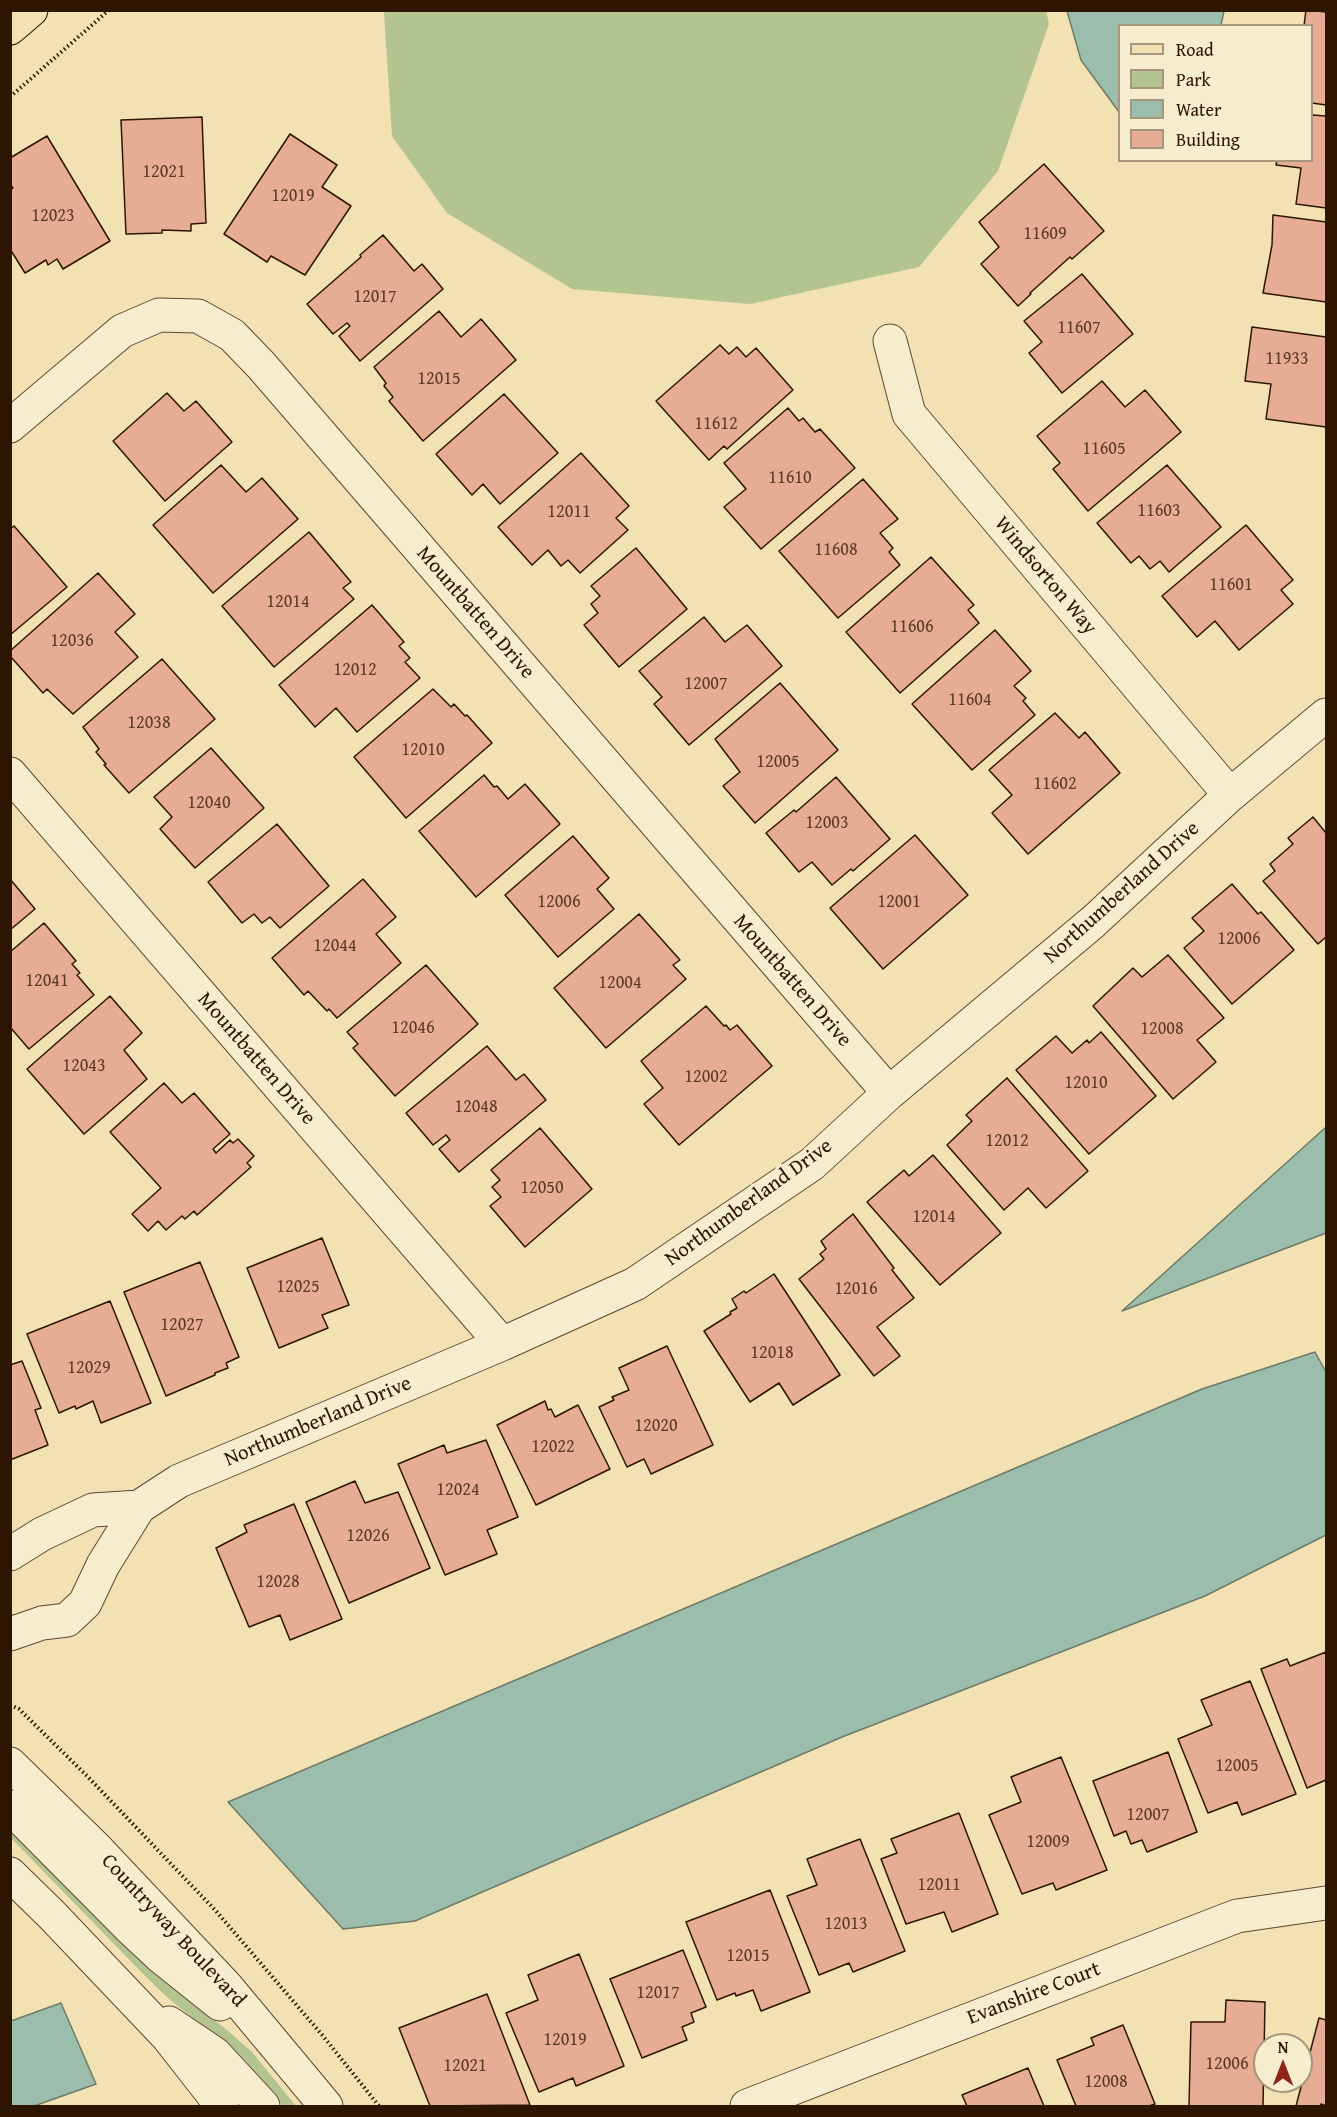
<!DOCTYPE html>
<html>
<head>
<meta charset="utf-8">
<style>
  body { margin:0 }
  #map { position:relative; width:1337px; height:2117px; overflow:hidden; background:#f1e1b3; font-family:"Gentium Book Plus",serif }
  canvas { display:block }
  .frame { position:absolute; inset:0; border:12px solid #2e1502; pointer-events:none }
  .legend { position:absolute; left:1118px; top:24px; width:195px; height:138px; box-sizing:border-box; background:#f6ecce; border:2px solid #a6967c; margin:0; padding:8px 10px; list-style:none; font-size:18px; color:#2e1502 }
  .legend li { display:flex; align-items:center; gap:12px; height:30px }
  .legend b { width:30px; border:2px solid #a6967c }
  .north { position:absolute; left:1253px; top:2033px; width:60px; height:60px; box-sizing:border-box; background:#f6ecce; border:2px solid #a6967c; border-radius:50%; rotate:0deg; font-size:16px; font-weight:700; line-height:24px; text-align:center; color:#2e1502 }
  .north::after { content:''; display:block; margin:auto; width:21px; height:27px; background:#8f2418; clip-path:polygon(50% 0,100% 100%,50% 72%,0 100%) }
</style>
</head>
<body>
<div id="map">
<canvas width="1337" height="2117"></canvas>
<div class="frame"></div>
<ul class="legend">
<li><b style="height:8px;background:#f1e1b3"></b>Road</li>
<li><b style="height:16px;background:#b4c491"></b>Park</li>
<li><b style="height:16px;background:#9bbeac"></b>Water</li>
<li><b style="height:16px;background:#e7ad94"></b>Building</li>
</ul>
<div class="north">N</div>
</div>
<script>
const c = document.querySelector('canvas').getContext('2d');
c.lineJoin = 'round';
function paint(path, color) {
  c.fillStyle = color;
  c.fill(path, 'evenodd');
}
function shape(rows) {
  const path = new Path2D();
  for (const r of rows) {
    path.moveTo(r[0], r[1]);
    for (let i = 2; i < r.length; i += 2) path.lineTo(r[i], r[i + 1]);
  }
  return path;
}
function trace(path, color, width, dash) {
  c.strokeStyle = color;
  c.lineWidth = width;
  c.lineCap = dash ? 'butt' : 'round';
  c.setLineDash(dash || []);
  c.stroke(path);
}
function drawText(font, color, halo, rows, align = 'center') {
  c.font = font + ' "Gentium Book Plus",serif';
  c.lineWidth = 6;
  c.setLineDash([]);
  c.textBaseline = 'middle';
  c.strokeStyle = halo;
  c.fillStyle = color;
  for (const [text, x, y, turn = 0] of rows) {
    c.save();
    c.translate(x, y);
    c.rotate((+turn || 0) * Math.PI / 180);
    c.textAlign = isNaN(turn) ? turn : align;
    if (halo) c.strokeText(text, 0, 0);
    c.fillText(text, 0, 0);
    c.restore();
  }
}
const green = shape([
  [1046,10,1049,24,998,171,919,267,750,304,572,289,447,213,392,136,384,11],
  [10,1823,153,1967,184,1997,227,2030,252,2052,296,2106,283,2106,242,2058,168,1998,145,1976,11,1838]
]);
const water = shape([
  [1067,11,1067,10,1224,11,1221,25,1120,26,1119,112,1081,60,1067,11],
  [1326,1127,1326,1233,1122,1311,1326,1127],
  [1315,1352,1326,1372,1326,1535,1205,1596,842,1737,415,1921,343,1929,228,1802,1202,1389,1315,1352],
  [61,2003,96,2084,34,2106,11,2106,11,2021,61,2003]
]);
const building = shape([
  [1306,10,1326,12,1326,105,1312,103,1312,26,1304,26,1306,10],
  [1312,115,1326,116,1326,208,1296,204,1301,168,1276,165,1277,160,1312,160,1312,115],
  [202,117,206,223,191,224,191,231,162,230,162,233,126,234,121,120,202,117],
  [290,134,337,165,322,187,351,206,305,275,271,256,267,262,224,234,290,134],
  [47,136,110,241,63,269,57,259,48,265,46,260,25,273,10,249,10,190,13,188,10,184,10,158,47,136],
  [1044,164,1104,231,1072,259,1070,257,1030,293,1031,294,1018,306,981,264,999,247,979,222,1044,164],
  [1273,215,1326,222,1326,302,1263,293,1272,245,1273,215],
  [383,235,414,271,422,264,443,289,360,361,339,336,350,326,347,323,333,334,307,304,361,257,360,255,383,235],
  [1082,274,1133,334,1062,393,1029,353,1042,342,1024,321,1082,274],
  [439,311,461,337,481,319,516,360,423,441,389,401,393,397,384,386,386,383,374,367,439,311],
  [1252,327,1326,337,1326,427,1266,419,1271,384,1245,381,1252,327],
  [720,345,729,354,737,347,746,357,756,348,793,390,727,449,724,446,709,460,656,401,720,345],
  [1102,381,1125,407,1145,390,1181,432,1088,511,1053,469,1060,463,1037,436,1102,381],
  [167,393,184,411,196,401,232,442,165,501,113,441,167,393],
  [504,394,558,453,500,504,483,484,472,495,436,454,504,394],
  [788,408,799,421,803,418,815,432,820,429,855,468,761,549,724,507,746,489,724,463,788,408],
  [581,453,629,506,616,518,628,530,580,573,568,560,561,566,548,550,532,565,498,527,581,453],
  [221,465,246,492,262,478,298,519,213,593,153,525,221,465],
  [1167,465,1221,527,1169,572,1160,561,1150,569,1139,556,1131,563,1097,523,1167,465],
  [863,479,898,519,880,533,893,548,889,552,900,565,838,618,779,551,863,479],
  [1246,525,1293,580,1281,590,1293,604,1239,650,1215,621,1197,637,1162,596,1246,525],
  [14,526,67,587,10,635,10,529,14,526],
  [309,532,351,582,343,588,354,599,274,667,222,606,309,532],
  [636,548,687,609,619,667,584,625,598,613,591,604,600,596,591,586,636,548],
  [931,557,974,605,968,610,979,623,900,693,846,632,931,557],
  [98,573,135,614,115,632,138,657,73,714,47,689,43,693,10,656,10,651,98,573],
  [372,605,404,642,399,646,410,658,405,662,420,678,357,732,336,708,315,727,279,685,372,605],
  [704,617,725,642,747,625,782,666,689,745,654,704,662,697,639,671,704,617],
  [995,630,1031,671,1014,686,1026,698,1023,701,1035,715,972,770,912,704,995,630],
  [162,659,215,719,129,793,104,765,106,764,96,752,99,749,83,727,162,659],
  [780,683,838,750,755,823,723,786,740,772,715,739,780,683],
  [433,689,451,707,454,704,465,716,467,715,492,743,406,818,354,757,433,689],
  [1055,713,1079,738,1085,732,1120,773,1028,854,992,813,1012,795,989,770,1055,713],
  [211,748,264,808,195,868,160,829,172,817,154,797,211,748],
  [484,775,494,787,497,786,508,799,525,784,560,824,476,897,419,831,484,775],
  [836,777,890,839,853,871,851,869,832,885,812,862,799,872,766,833,794,810,796,812,836,777],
  [1313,817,1326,833,1326,937,1318,944,1263,881,1275,871,1270,864,1293,844,1288,838,1313,817],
  [277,824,329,886,280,928,270,917,262,923,254,914,242,923,208,882,277,824],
  [915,835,968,895,883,969,830,908,915,835],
  [573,836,609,878,597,889,614,909,558,957,505,895,573,836],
  [10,879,35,909,10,930,10,879],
  [363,879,396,917,376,934,401,963,337,1018,329,1009,327,1011,308,991,304,995,272,958,363,879],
  [1232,884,1258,914,1261,912,1294,950,1232,1004,1184,948,1204,931,1192,918,1232,884],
  [639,914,680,960,673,965,686,979,606,1048,554,988,639,914],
  [44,923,76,961,72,964,80,973,77,975,94,995,29,1049,10,1027,10,952,44,923],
  [1168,955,1224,1018,1197,1040,1216,1062,1173,1099,1093,1006,1133,968,1142,977,1168,955],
  [426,965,478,1024,395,1096,353,1048,358,1044,347,1032,426,965],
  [110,996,142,1033,124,1050,147,1079,84,1134,27,1069,110,996],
  [706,1006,724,1026,726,1025,730,1030,737,1025,772,1066,679,1145,644,1104,663,1088,641,1061,706,1006],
  [1101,1032,1156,1096,1089,1154,1016,1070,1056,1036,1072,1053,1087,1040,1089,1043,1101,1032],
  [487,1046,516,1080,524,1074,546,1100,459,1172,439,1149,450,1140,446,1135,433,1145,406,1113,487,1046],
  [1007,1078,1088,1171,1046,1208,1028,1188,1004,1210,947,1145,972,1121,966,1115,1007,1078],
  [164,1083,182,1103,194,1093,230,1134,213,1149,216,1153,230,1140,233,1143,238,1139,254,1156,247,1163,251,1167,197,1215,194,1211,185,1219,182,1216,166,1230,158,1221,148,1231,132,1214,161,1188,110,1132,164,1083],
  [540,1128,592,1189,525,1247,490,1206,501,1197,492,1187,500,1180,491,1170,540,1128],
  [933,1155,1001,1233,940,1285,867,1202,904,1170,909,1176,933,1155],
  [853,1214,894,1268,892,1270,914,1298,877,1327,900,1356,874,1376,799,1279,824,1259,820,1254,826,1249,821,1241,853,1214],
  [322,1238,349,1305,322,1315,328,1328,279,1348,247,1268,322,1238],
  [200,1262,239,1357,226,1363,228,1368,215,1373,215,1375,166,1396,124,1292,200,1262],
  [774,1274,840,1375,793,1405,779,1383,750,1402,704,1331,731,1314,730,1312,737,1308,732,1299,744,1291,746,1293,774,1274],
  [110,1301,151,1403,101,1423,93,1401,76,1409,75,1406,59,1413,27,1334,110,1301],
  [667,1346,713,1445,651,1474,644,1459,627,1467,599,1407,614,1400,612,1397,629,1390,619,1368,667,1346],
  [22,1361,41,1408,35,1410,48,1445,10,1460,10,1365,22,1361],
  [545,1401,548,1410,551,1409,555,1417,578,1405,610,1469,536,1505,497,1425,545,1401],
  [486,1440,518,1517,487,1530,497,1554,445,1575,398,1464,444,1445,447,1453,486,1440],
  [355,1481,365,1503,398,1492,430,1568,349,1603,306,1502,355,1481],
  [294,1504,342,1619,290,1640,280,1615,249,1627,216,1548,247,1532,244,1525,294,1504],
  [1326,1652,1326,1780,1307,1788,1261,1669,1287,1659,1290,1666,1326,1652],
  [1250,1681,1296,1794,1242,1815,1237,1802,1208,1813,1178,1739,1212,1725,1201,1700,1250,1681],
  [1168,1752,1197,1832,1147,1852,1142,1840,1131,1844,1126,1831,1114,1836,1093,1781,1168,1752],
  [1061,1757,1107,1870,1056,1890,1053,1883,1022,1894,989,1815,1021,1802,1011,1777,1061,1757],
  [959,1813,998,1914,952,1932,944,1912,906,1924,881,1859,897,1853,891,1839,959,1813],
  [860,1839,905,1951,853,1972,849,1963,819,1975,787,1896,817,1885,807,1859,860,1839],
  [770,1890,810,1992,761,2011,753,1990,736,1996,735,1993,717,2000,686,1922,770,1890],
  [683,1950,706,2007,691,2013,694,2022,682,2027,687,2040,642,2058,610,1979,683,1950],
  [579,1954,624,2066,576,2086,573,2078,539,2092,506,2013,538,2000,528,1975,579,1954],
  [487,1994,530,2105,430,2106,399,2028,487,1994],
  [1226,2000,1265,2002,1263,2106,1189,2106,1191,2022,1225,2022,1226,2000],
  [1319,2018,1326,2020,1326,2106,1321,2104,1320,2106,1296,2106,1319,2018],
  [1123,2025,1155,2104,1149,2106,1076,2106,1057,2060,1094,2045,1091,2038,1123,2025],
  [1028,2068,1044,2106,967,2106,962,2095,1028,2068]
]);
const path = shape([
  [10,97,109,10],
  [10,1705,19,1709,88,1777,216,1911,323,2036,379,2106]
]);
const minor = shape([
  [890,341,909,414,1230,795],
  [10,426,122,331,159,315,198,316,232,335,261,365,889,1093],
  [10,774,502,1344],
  [10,1554,42,1534,93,1510,139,1507],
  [10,1634,42,1623,67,1620,85,1603,103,1565,139,1507,179,1481,502,1344,635,1284,812,1164,889,1093,1093,922,1230,795,1326,715],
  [10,1764,96,1848,226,1986,326,2106],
  [10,1807,129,1927,160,1956,220,2004],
  [10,1874,52,1915,168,2037,222,2106],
  [169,2023,215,2054,263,2106],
  [747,2106,1237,1916,1326,1903]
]);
const major = shape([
  [10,28,31,10]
]);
const numberNames = [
  ["12021",164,172],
  ["12019",293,196],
  ["12023",53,216],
  ["11609",1045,234],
  ["12017",375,297],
  ["11607",1079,328],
  ["11933",1287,359],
  ["12015",439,379],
  ["11612",716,424],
  ["11605",1104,449],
  ["11610",790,478],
  ["11603",1159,511],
  ["12011",569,512],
  ["11608",836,550],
  ["11601",1231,585],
  ["12014",288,602],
  ["11606",912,627],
  ["12036",72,641],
  ["12012",355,670],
  ["12007",706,684],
  ["11604",970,700],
  ["12038",149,723],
  ["12010",423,750],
  ["12005",778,762],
  ["11602",1055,784],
  ["12040",209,803],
  ["12003",827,823],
  ["12006",559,902],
  ["12001",899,902],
  ["12006",1239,939],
  ["12044",335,946],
  ["12041",47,981],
  ["12004",620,983],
  ["12046",413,1028],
  ["12008",1162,1029],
  ["12043",84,1066],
  ["12002",706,1077],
  ["12010",1086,1083],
  ["12048",476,1107],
  ["12012",1007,1141],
  ["12050",542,1188],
  ["12014",934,1217],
  ["12025",298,1287],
  ["12016",856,1289],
  ["12027",182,1325],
  ["12018",772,1353],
  ["12029",89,1368],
  ["12020",656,1426],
  ["12022",553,1447],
  ["12024",458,1490],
  ["12026",368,1536],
  ["12028",278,1582],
  ["12005",1237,1766],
  ["12007",1148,1815],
  ["12009",1048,1842],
  ["12011",939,1885],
  ["12013",846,1924],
  ["12015",748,1956],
  ["12017",658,1993],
  ["12019",565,2040],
  ["12006",1227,2064],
  ["12021",465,2066],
  ["12008",1106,2082]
];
const streetNames = [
  ["Windsorton Way",1045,576,50],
  ["Mountbatten Drive",475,613,49],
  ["Northumberland Drive",1122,893,-42],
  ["Mountbatten Drive",792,981,49],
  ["Mountbatten Drive",256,1059,49],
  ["Northumberland Drive",749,1203,-36],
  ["Northumberland Drive",318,1422,-23],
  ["Countryway Boulevard",173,1931,47],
  ["Evanshire Court",1034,1994,-21]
];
paint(green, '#b4c491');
paint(water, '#9bbeac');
trace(water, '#6f7a68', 1.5);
paint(building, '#e7ad94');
trace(building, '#2e1502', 1.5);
trace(minor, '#5f482e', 35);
trace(major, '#2e1502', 35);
trace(path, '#2e1502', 4, [1.5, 3]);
trace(minor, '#f6ecce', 33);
trace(major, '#f1e1b3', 33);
drawText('18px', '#5c3b26', null, numberNames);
drawText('21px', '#2e1502', '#f6ecce', streetNames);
</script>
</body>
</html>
